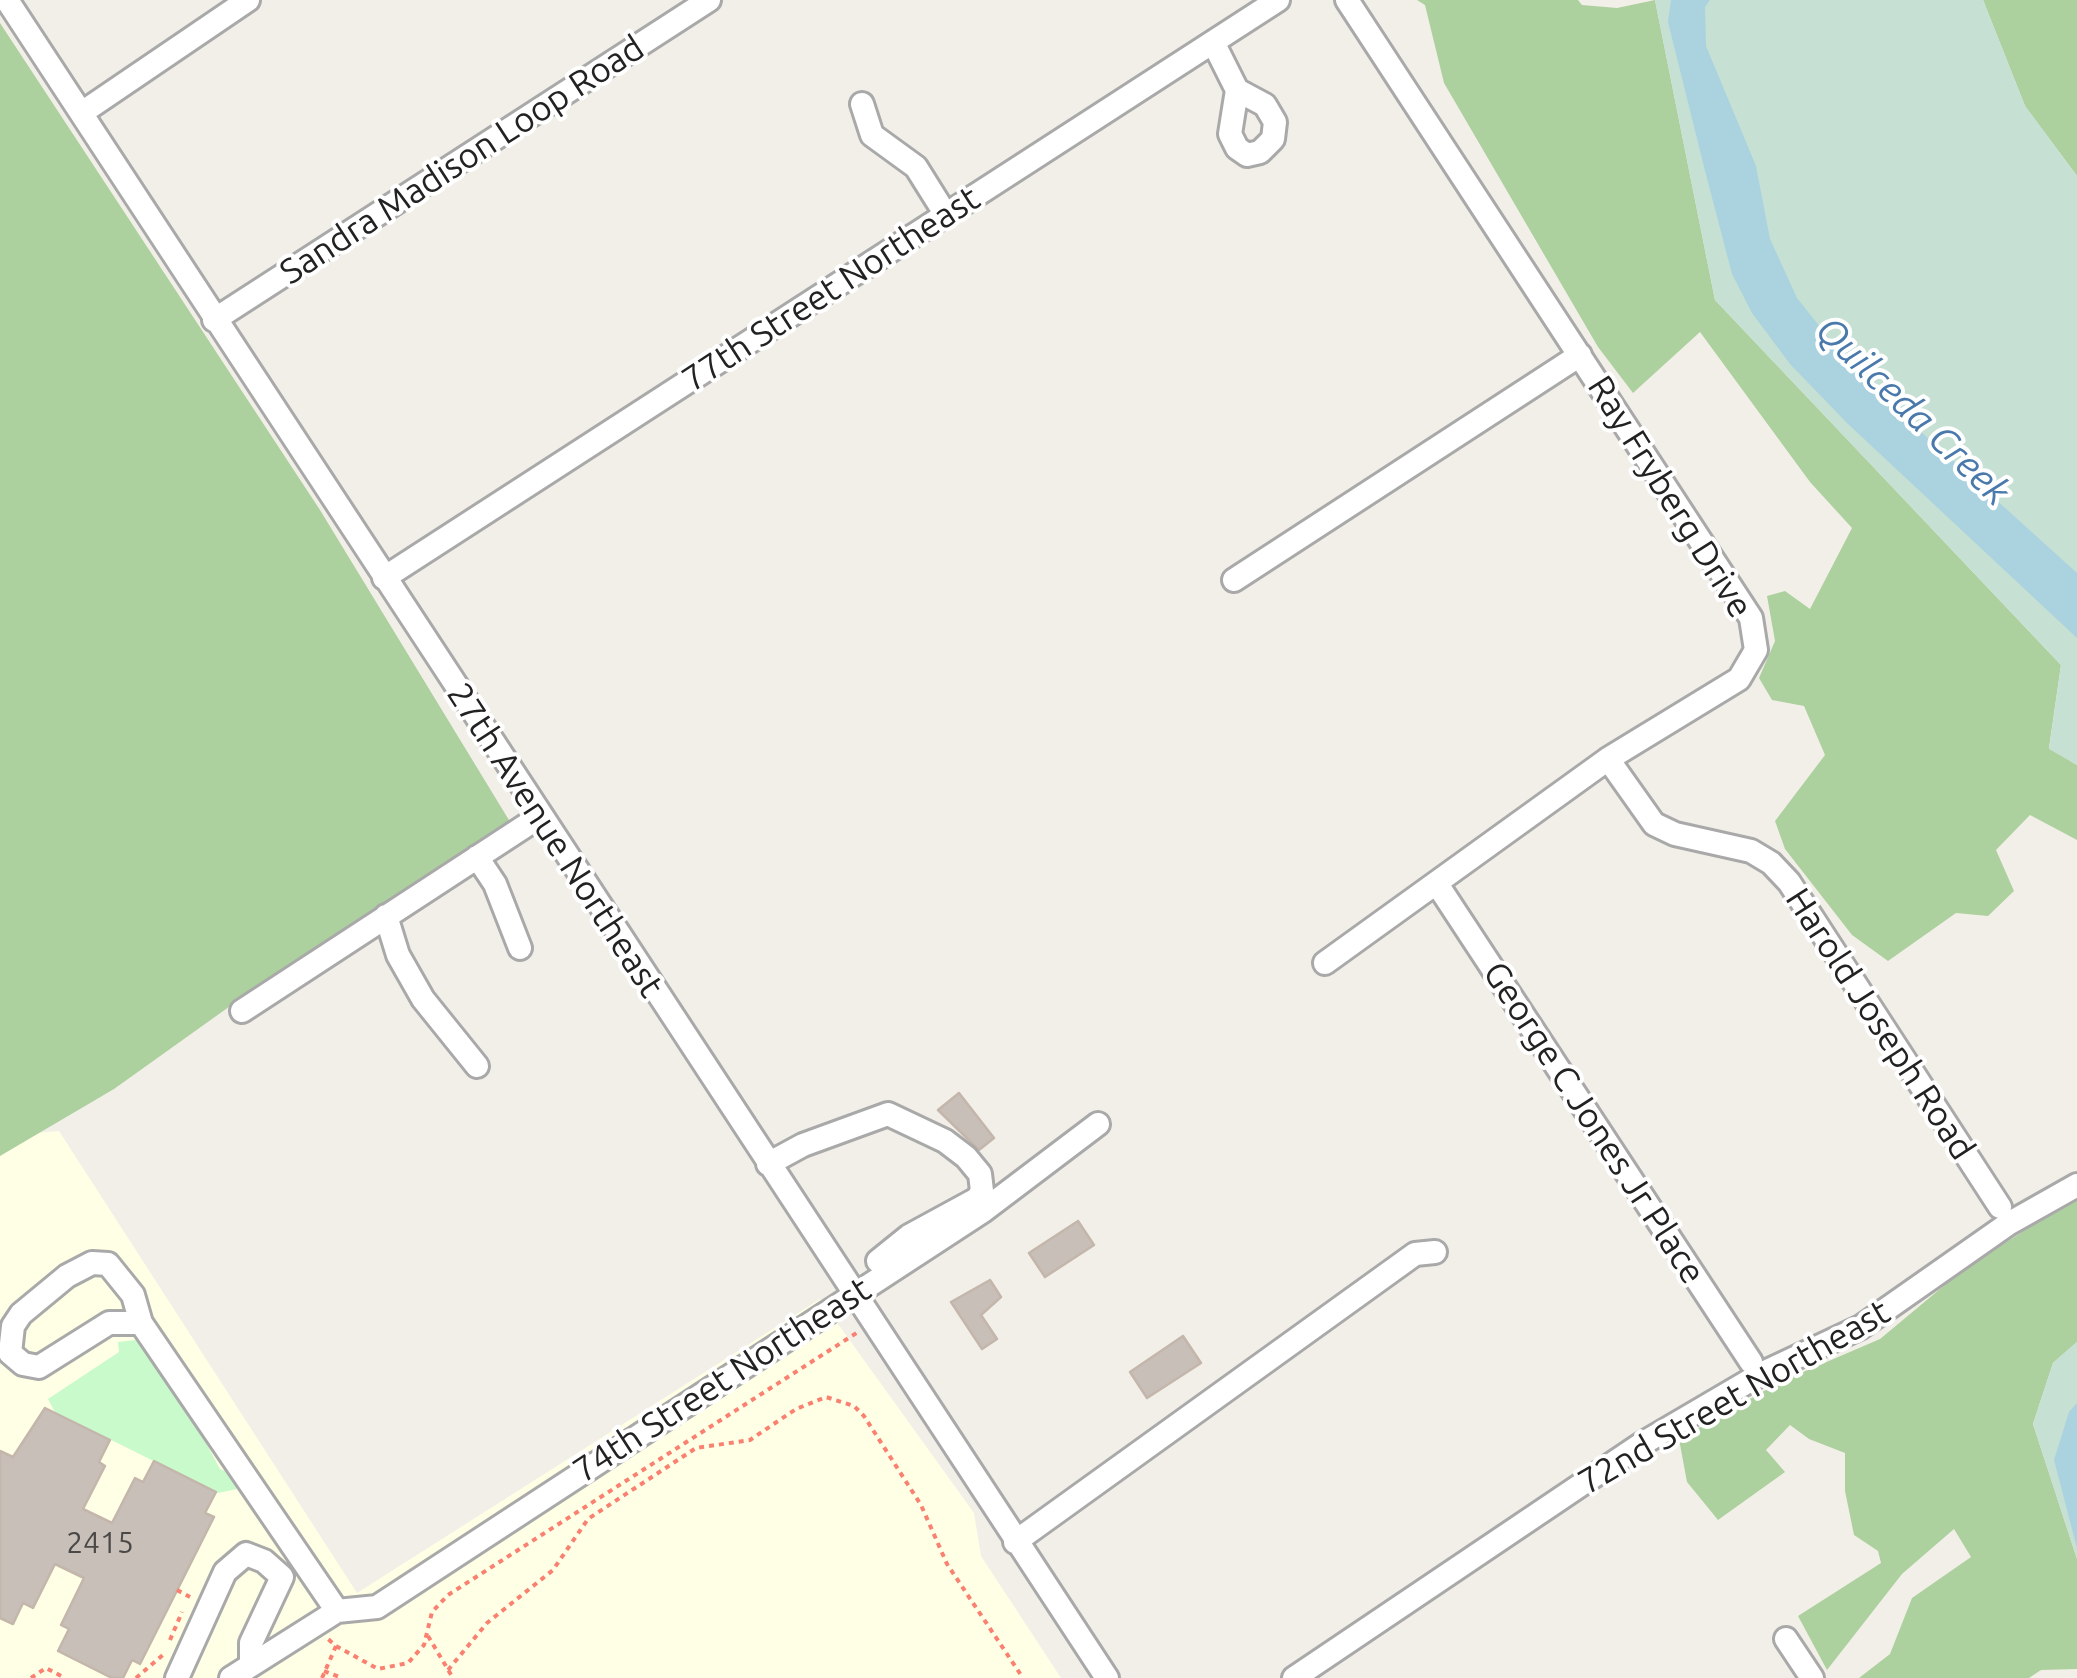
<!DOCTYPE html>
<html>
<head>
<meta charset="utf-8">
<style>
  body { margin:0 }
  canvas { display:block; background:#f2efe9 }
</style>
</head>
<body>
<canvas width="2077" height="1678"></canvas>
<script>
const c = document.querySelector('canvas').getContext('2d');
c.lineJoin = 'round';
function paint(path, color) {
  c.fillStyle = color;
  c.fill(path, 'evenodd');
}
function shape(rows) {
  const path = new Path2D();
  for (const r of rows) {
    path.moveTo(r[0], r[1]);
    for (let i = 2; i < r.length; i += 2) path.lineTo(r[i], r[i + 1]);
  }
  return path;
}
function trace(path, color, width, dash) {
  c.strokeStyle = color;
  c.lineWidth = width;
  c.lineCap = dash ? 'butt' : 'round';
  c.setLineDash(dash || []);
  c.stroke(path);
}
function drawText(font, color, halo, rows, align = 'center') {
  c.font = font + ' Ubuntu,sans-serif';
  c.lineWidth = 8;
  c.setLineDash([]);
  c.textBaseline = 'middle';
  c.strokeStyle = halo;
  c.fillStyle = color;
  for (const [text, x, y, turn = 0] of rows) {
    c.save();
    c.translate(x, y);
    c.rotate((+turn || 0) * Math.PI / 180);
    c.textAlign = isNaN(turn) ? turn : align;
    if (halo) c.strokeText(text, 0, 0);
    c.fillText(text, 0, 0);
    c.restore();
  }
}
const education = shape([
  [59,1131,357,1593,820,1299,974,1513,981,1556,1061,1678,0,1678,0,1156,35,1133]
]);
const forest = shape([
  [1417,0,1578,0,1582,5,1617,8,1655,0,1715,300,2061,665,2049,748,2077,765,2077,840,2030,815,1996,850,2014,891,1988,916,1956,913,1888,961,1852,935,1785,849,1775,821,1825,755,1804,706,1772,700,1759,678,1775,641,1767,596,1785,591,1810,609,1852,528,1810,482,1700,332,1633,393,1598,347,1444,83,1425,5],
  [1983,0,2077,0,2077,176,2025,106],
  [0,23,320,510,512,825,247,994,114,1089,0,1156],
  [2077,1197,2077,1342,2053,1363,2033,1424,2077,1559,2077,1669,2041,1670,2029,1678,1859,1678,1890,1654,1912,1598,1971,1557,1954,1529,1902,1574,1827,1670,1798,1616,1881,1563,1878,1551,1854,1535,1845,1491,1845,1453,1809,1439,1790,1425,1766,1450,1785,1472,1718,1520,1687,1482,1679,1439,1780,1382,1880,1339,1964,1269]
]);
const wetland = shape([
  [1655,0,1983,0,2025,106,2077,176,2077,765,2049,749,2061,665,1715,300],
  [2077,1342,2077,1559,2033,1424,2053,1363]
]);
const park = shape([
  [136,1340,199,1430,220,1469,225,1471,237,1489,218,1493,55,1412,48,1399,119,1352,118,1342]
]);
const water = shape([
  [1671,0,1710,0,1705,7,1706,46,1756,166,1770,239,1797,298,1848,362,1898,411,2077,573,2077,638,1847,423,1790,364,1752,313,1732,274,1704,167,1668,22],
  [2077,1403,2077,1548,2054,1460,2069,1412]
]);
const building = shape([
  [959,1093,994,1138,979,1150,938,1110,959,1093],
  [1078,1221,1094,1245,1045,1277,1029,1253,1078,1221],
  [990,1280,1001,1297,981,1315,997,1339,982,1349,951,1302,990,1280],
  [1183,1336,1201,1363,1147,1398,1130,1372,1183,1336],
  [45,1408,110,1440,99,1462,105,1466,83,1509,112,1523,135,1478,143,1482,154,1461,216,1492,205,1513,214,1517,140,1664,132,1660,123,1678,112,1678,58,1651,69,1629,61,1625,84,1578,55,1564,33,1608,23,1603,13,1624,0,1618,0,1451,13,1457,45,1408]
]);
const path = shape([
  [177,1590,190,1597],
  [428,1636,453,1678],
  [170,1640,182,1612],
  [336,1646,378,1669,408,1663,424,1645,432,1612,448,1595,858,1332],
  [448,1670,487,1623,553,1570,588,1519,696,1448,750,1440,796,1409,826,1397,854,1406,864,1416,921,1505,947,1564,1023,1678],
  [324,1671,342,1678],
  [31,1678,46,1668,65,1678],
  [136,1678,165,1653],
  [322,1678,336,1646,328,1639]
]);
const minor = shape([
  [7,0,1107,1678],
  [1213,42,1237,90,1265,105,1275,122,1273,139,1260,152,1247,155,1237,148,1230,134,1237,90],
  [862,104,872,135,916,167,946,215],
  [83,112,248,0],
  [214,320,709,0],
  [384,578,1278,0],
  [1234,580,1580,355],
  [1608,759,1654,824,1675,834,1751,851,1771,863,1789,882,2000,1207],
  [477,857,495,884,520,948],
  [1437,884,1751,1362],
  [386,916,398,955,423,999,477,1066],
  [1325,963,1608,759,1739,679,1756,650,1751,618,1347,0],
  [242,1011,539,817],
  [768,1164,803,1145,888,1114,945,1141,966,1157,980,1174,982,1191,977,1199,909,1236,878,1261],
  [141,1323,109,1323,39,1367,23,1364,10,1353,13,1326,21,1314,67,1276,92,1263,108,1264,133,1295,141,1323,337,1611],
  [1015,1542,1415,1254,1435,1252],
  [1786,1639,1812,1678],
  [177,1678,225,1572,246,1554,264,1561,282,1577,251,1643,251,1665],
  [231,1678,337,1611,377,1607,983,1211,1098,1124],
  [1294,1678,1640,1445,1761,1374,1861,1327,2008,1224,2077,1185]
]);
const numberNames = [
  ["2415",100,1543]
];
const streetNames = [
  ["Sandra Madison Loop Road",462,160,-33],
  ["77th Street Northeast",831,289,-33],
  ["Ray Fryberg Drive",1670,497,58],
  ["27th Avenue Northeast",555,840,57],
  ["Harold Joseph Road",1880,1024,57],
  ["George C Jones Jr Place",1594,1123,57],
  ["74th Street Northeast",722,1380,-33],
  ["72nd Street Northeast",1734,1397,-30]
];
const waterNames = [
  ["Quilceda Creek",1913,411,44]
];
paint(education, '#ffffe5');
paint(forest, '#add19e');
paint(wetland, '#c6e0d4');
paint(park, '#c8facc');
paint(water, '#aad3df');
paint(building, '#c7bfb8');
trace(building, '#c4b6ab', 2.5);
trace(minor, '#a9a9a9', 28);
trace(path, '#fa8072', 4, [5, 5]);
trace(minor, '#fff', 22);
drawText('30px', '#4b4948', null, numberNames);
drawText('35px', '#222', '#fff', streetNames);
drawText('italic 38px', '#4a7aab', '#fff', waterNames);
</script>
</body>
</html>
